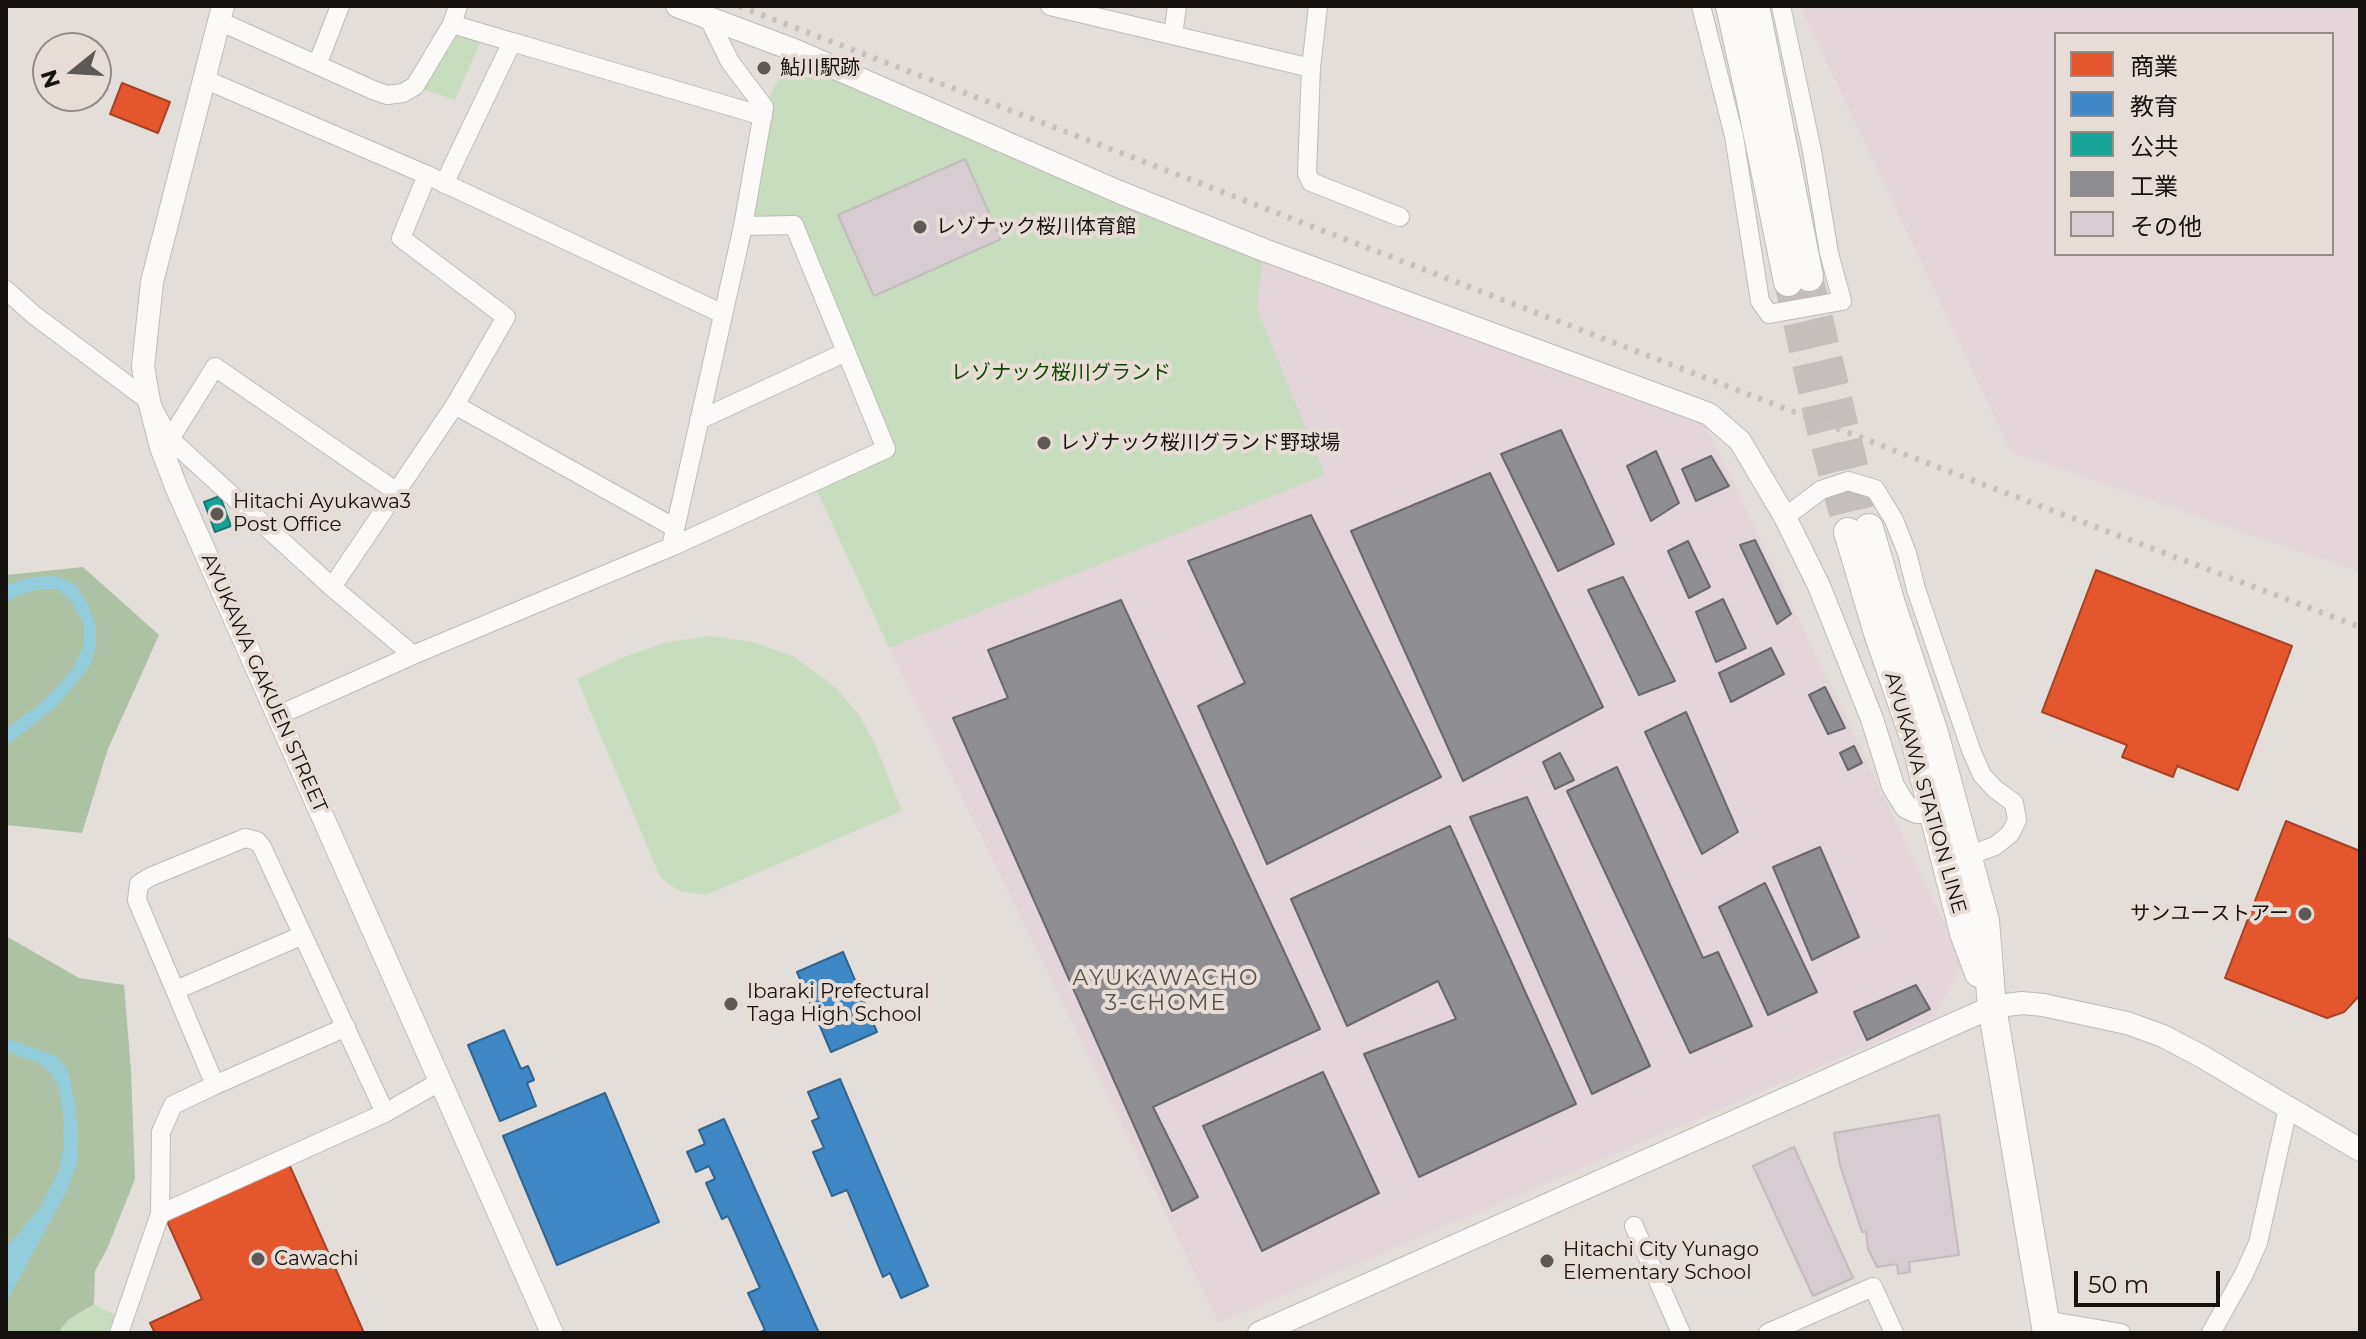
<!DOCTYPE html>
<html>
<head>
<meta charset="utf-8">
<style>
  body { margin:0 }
  #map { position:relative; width:2366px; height:1339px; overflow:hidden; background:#e3deda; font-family:Montserrat,"Noto Sans JP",sans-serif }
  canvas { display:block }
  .frame { position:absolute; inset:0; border:8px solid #151210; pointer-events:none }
  .legend { position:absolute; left:2054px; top:32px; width:280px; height:224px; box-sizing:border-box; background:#e7ddd6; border:2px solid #938c87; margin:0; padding:10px 14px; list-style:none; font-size:24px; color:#151210 }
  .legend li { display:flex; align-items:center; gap:16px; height:40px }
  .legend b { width:40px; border:2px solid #938c87 }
  .north { position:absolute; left:32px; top:32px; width:80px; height:80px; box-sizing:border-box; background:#e7ddd6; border:2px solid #938c87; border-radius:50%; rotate:252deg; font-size:22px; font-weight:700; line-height:32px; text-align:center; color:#151210 }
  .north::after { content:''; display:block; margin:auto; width:28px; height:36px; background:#5d5957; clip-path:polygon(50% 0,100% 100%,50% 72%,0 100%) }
  .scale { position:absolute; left:2074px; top:1271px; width:146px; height:36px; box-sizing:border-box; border:4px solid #151210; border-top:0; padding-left:10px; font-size:24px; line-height:28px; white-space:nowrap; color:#151210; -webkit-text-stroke:6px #e7ddd6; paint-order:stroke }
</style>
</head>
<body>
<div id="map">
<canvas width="2366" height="1339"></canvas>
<div class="frame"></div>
<ul class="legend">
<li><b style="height:22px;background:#e4572e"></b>商業</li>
<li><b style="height:22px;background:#3f88c5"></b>教育</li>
<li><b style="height:22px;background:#17a398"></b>公共</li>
<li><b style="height:22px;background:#8d8d92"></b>工業</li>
<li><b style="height:22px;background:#d8ccd3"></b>その他</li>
</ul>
<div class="north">N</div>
<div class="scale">50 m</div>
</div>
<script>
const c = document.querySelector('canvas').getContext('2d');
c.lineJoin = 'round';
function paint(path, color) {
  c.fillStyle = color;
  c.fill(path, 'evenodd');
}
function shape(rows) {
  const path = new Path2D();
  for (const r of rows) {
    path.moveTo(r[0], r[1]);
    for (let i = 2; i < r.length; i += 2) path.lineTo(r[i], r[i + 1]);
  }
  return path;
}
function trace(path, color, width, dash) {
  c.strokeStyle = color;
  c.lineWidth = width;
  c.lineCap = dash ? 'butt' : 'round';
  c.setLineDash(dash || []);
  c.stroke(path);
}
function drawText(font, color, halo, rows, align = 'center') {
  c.font = font + ' Montserrat,"Noto Sans JP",sans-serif';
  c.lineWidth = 8;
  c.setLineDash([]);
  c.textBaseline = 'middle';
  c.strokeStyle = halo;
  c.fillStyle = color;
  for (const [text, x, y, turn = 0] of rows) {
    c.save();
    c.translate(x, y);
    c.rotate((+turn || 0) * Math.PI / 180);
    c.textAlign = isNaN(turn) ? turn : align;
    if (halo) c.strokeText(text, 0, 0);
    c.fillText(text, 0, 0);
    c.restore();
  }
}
const industrial = shape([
  [1800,6,2360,6,2360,572,2011,452],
  [2056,34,2332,34,2332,254,2056,254],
  [1264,250,1701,416,1963,962,1934,1018,1219,1323,889,648,1324,475,1257,308]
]);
const green = shape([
  [459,32,481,41,455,100,420,88],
  [794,50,1264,250,1257,308,1325,475,889,648,813,482,886,449,795,225,744,226,764,107],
  [711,636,753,642,793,656,835,687,859,715,876,746,902,811,706,895,679,891,660,877,577,679,624,657,667,642],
  [94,1304,115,1315,108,1333,58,1333,68,1320]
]);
const forest = shape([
  [83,567,159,635,108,749,82,833,6,825,6,575],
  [6,936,79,978,124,985,131,1070,135,1179,107,1249,95,1271,94,1304,68,1320,58,1333,6,1333]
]);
const water = shape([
  [57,576,76,585,87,603,96,627,96,647,90,666,56,707,6,746,6,729,37,706,59,685,74,667,84,644,84,624,72,602,58,589,40,589,19,595,6,602,6,585,32,577],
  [6,1038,58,1057,68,1071,75,1103,78,1135,77,1164,66,1192,6,1303,6,1248,39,1209,59,1171,64,1144,63,1112,58,1086,51,1073,39,1063,6,1051]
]);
const shops = shape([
  [96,70,106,74,95,101,81,96,96,96,96,70],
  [122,83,170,102,158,133,110,114,122,83],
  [2096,570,2292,646,2238,790,2177,766,2173,777,2122,757,2127,745,2042,712,2096,570],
  [2286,821,2360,851,2360,995,2344,1012,2327,1018,2225,978,2286,821],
  [289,1164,364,1333,155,1333,150,1323,202,1299,166,1219,289,1164]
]);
const schools = shape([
  [843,952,877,1032,831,1052,797,972,843,952],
  [504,1030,521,1069,528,1066,534,1080,527,1083,536,1106,500,1121,468,1045,504,1030],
  [840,1079,928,1286,901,1298,890,1273,883,1277,847,1190,832,1196,813,1152,824,1148,812,1121,819,1118,808,1092,840,1079],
  [605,1093,659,1222,557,1265,503,1136,605,1093],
  [724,1119,819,1333,759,1333,765,1330,748,1293,760,1288,728,1216,722,1219,706,1183,715,1179,709,1166,696,1172,687,1152,705,1144,699,1130,724,1119]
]);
const public = shape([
  [220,496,231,526,215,532,204,502,220,496]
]);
const industry = shape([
  [1561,430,1614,544,1558,571,1501,454,1561,430],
  [1656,451,1679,503,1651,521,1627,466,1656,451],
  [1711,456,1729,486,1696,501,1682,469,1711,456],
  [1490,473,1603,707,1463,781,1351,531,1490,473],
  [1311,515,1441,777,1267,864,1198,706,1245,683,1188,561,1311,515],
  [1755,540,1791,614,1777,624,1740,545,1755,540],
  [1688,541,1710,587,1689,598,1668,551,1688,541],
  [1623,577,1675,681,1639,695,1588,590,1623,577],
  [1723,599,1746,648,1716,662,1696,612,1723,599],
  [1121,600,1320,1029,1153,1107,1198,1197,1172,1211,953,718,1008,698,988,650,1121,600],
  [1771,648,1784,674,1731,702,1719,673,1771,648],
  [1825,687,1845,728,1828,734,1809,695,1825,687],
  [1686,712,1738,832,1702,854,1645,732,1686,712],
  [1854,746,1862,763,1848,770,1840,753,1854,746],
  [1560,753,1574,780,1555,789,1543,762,1560,753],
  [1617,767,1703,958,1718,952,1752,1026,1690,1053,1567,791,1617,767],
  [1527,797,1650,1066,1592,1094,1470,817,1527,797],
  [1450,826,1576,1104,1419,1177,1364,1054,1456,1019,1438,981,1347,1026,1291,899,1450,826],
  [1820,847,1859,937,1812,960,1773,867,1820,847],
  [1765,883,1817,992,1768,1015,1719,907,1765,883],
  [1916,985,1930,1009,1867,1040,1854,1012,1916,985],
  [1323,1072,1379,1193,1262,1251,1203,1126,1323,1072]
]);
const building = shape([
  [965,159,1001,239,874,296,838,215,965,159],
  [1939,1115,1959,1255,1909,1262,1910,1272,1898,1274,1897,1264,1877,1267,1868,1249,1866,1232,1862,1232,1840,1165,1834,1133,1939,1115],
  [1794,1147,1853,1278,1813,1296,1753,1166,1794,1147]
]);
const primaryTunnel = shape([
  [1809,277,1869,528],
  [1788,282,1821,431,1848,532]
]);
const minor = shape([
  [1050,6,1311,68],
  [1318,6,1311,68,1307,173,1311,182,1400,217],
  [1701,6,1734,136,1760,301,1769,314,1842,301,1829,253,1812,151,1781,6],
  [219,21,373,90,387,95,403,93,415,86,452,24,458,6],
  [1173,35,1177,6],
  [512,42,763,116],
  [317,65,340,6],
  [204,79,427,175,723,314],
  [427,175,401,238,506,317,455,405],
  [444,184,512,42,452,24],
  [6,290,34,315,149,401,170,439,332,587,413,655],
  [699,420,846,352],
  [170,439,215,367,397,492],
  [1785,517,1821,490,1848,481,1875,489,1894,520,1907,553,1916,589,1971,750,1982,775,1995,789,2014,803,2017,820,2010,834,1995,846,1968,856],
  [671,547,743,226,764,107,730,62,708,17],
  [332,587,455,405,675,528],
  [279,715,413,655,671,547,886,449,794,225,743,226],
  [176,990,303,935],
  [215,1085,346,1027],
  [160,1214,161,1132,173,1105,215,1085,137,900,139,884,150,877,245,838,257,841,262,847,385,1113],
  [1634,1226,1681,1333],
  [2045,1320,2121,1333],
  [119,1333,160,1214,385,1113,441,1081],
  [1768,1333,1873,1287,1894,1333],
  [2211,1333,2244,1274,2258,1243,2288,1108]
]);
const tertiary = shape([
  [223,6,152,282,143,367,149,401,161,447,177,489,552,1333],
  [677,6,794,50,1119,192,1264,250,1709,414,1740,441,1785,517,1819,586,1872,719,1893,786,1906,807,1917,812,1933,811],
  [1259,1333,1992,1007,2022,1003,2043,1005,2127,1023,2163,1036,2201,1056,2360,1150]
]);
const primary = shape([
  [1730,6,1750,96,1788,282],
  [1755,6,1809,277],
  [1869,528,1891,604,1934,733,1985,921,1992,1007,2047,1333],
  [1848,532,1878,633,1915,740,1964,933,1979,973]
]);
const rail = shape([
  [739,6,1927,463,2360,627]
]);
const markers = [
  [764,68,8,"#5d5957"],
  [920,227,8,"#5d5957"],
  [1044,443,8,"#5d5957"],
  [217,514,8,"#5d5957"],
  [2305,914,8,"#5d5957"],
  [731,1004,8,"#5d5957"],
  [258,1259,8,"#5d5957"],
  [1547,1261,8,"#5d5957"]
];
const poiNames = [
  ["鮎川駅跡",780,68],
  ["レゾナック桜川体育館",936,227],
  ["レゾナック桜川グランド野球場",1060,443],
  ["Hitachi Ayukawa3",233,502],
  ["Post Office",233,525],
  ["サンユーストアー",2289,914,"right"],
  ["Ibaraki Prefectural",747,992],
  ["Taga High School",747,1015],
  ["Hitachi City Yunago",1563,1250],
  ["Elementary School",1563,1273],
  ["Cawachi",274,1259]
];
const parkNames = [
  ["レゾナック桜川グランド",1061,373]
];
const streetNames = [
  ["AYUKAWA GAKUEN STREET",264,683,66],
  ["AYUKAWA STATION LINE",1925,793,74]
];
const neighbourhoodNames = [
  ["AYUKAWACHO",1166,979],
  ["3-CHOME",1166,1004]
];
paint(industrial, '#e4d5da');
paint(green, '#c8dcc0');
paint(forest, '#adc2a4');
paint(water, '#93cddb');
paint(shops, '#e4572e');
trace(shops, '#a64225', 2);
paint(schools, '#3f88c5');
trace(schools, '#32658f', 2);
paint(public, '#17a398');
trace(public, '#16786f', 2);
paint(industry, '#8d8d92');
trace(industry, '#69686b', 2);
paint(building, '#d8ccd3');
trace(building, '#c0bdbc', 2);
trace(primaryTunnel, '#c4bfbc', 28, [28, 14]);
trace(minor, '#bfbbb8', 20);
trace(tertiary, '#bfbbb8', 24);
trace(primary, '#bfbbb8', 30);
trace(minor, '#fbfaf9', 18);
trace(tertiary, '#fbfaf9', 22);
trace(primary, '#fbfaf9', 28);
trace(rail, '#c4c2c1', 6, [4, 8]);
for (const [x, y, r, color] of markers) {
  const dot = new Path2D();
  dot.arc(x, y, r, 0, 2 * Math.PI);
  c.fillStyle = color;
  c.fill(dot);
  trace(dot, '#e7ddd6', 3);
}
drawText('20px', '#151210', '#e7ddd6', poiNames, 'left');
drawText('20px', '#0d4900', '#e7ddd6', parkNames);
drawText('20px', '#151210', '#e7ddd6', streetNames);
c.letterSpacing = '2px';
drawText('22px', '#59514a', '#e7ddd6', neighbourhoodNames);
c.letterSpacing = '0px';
</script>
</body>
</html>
